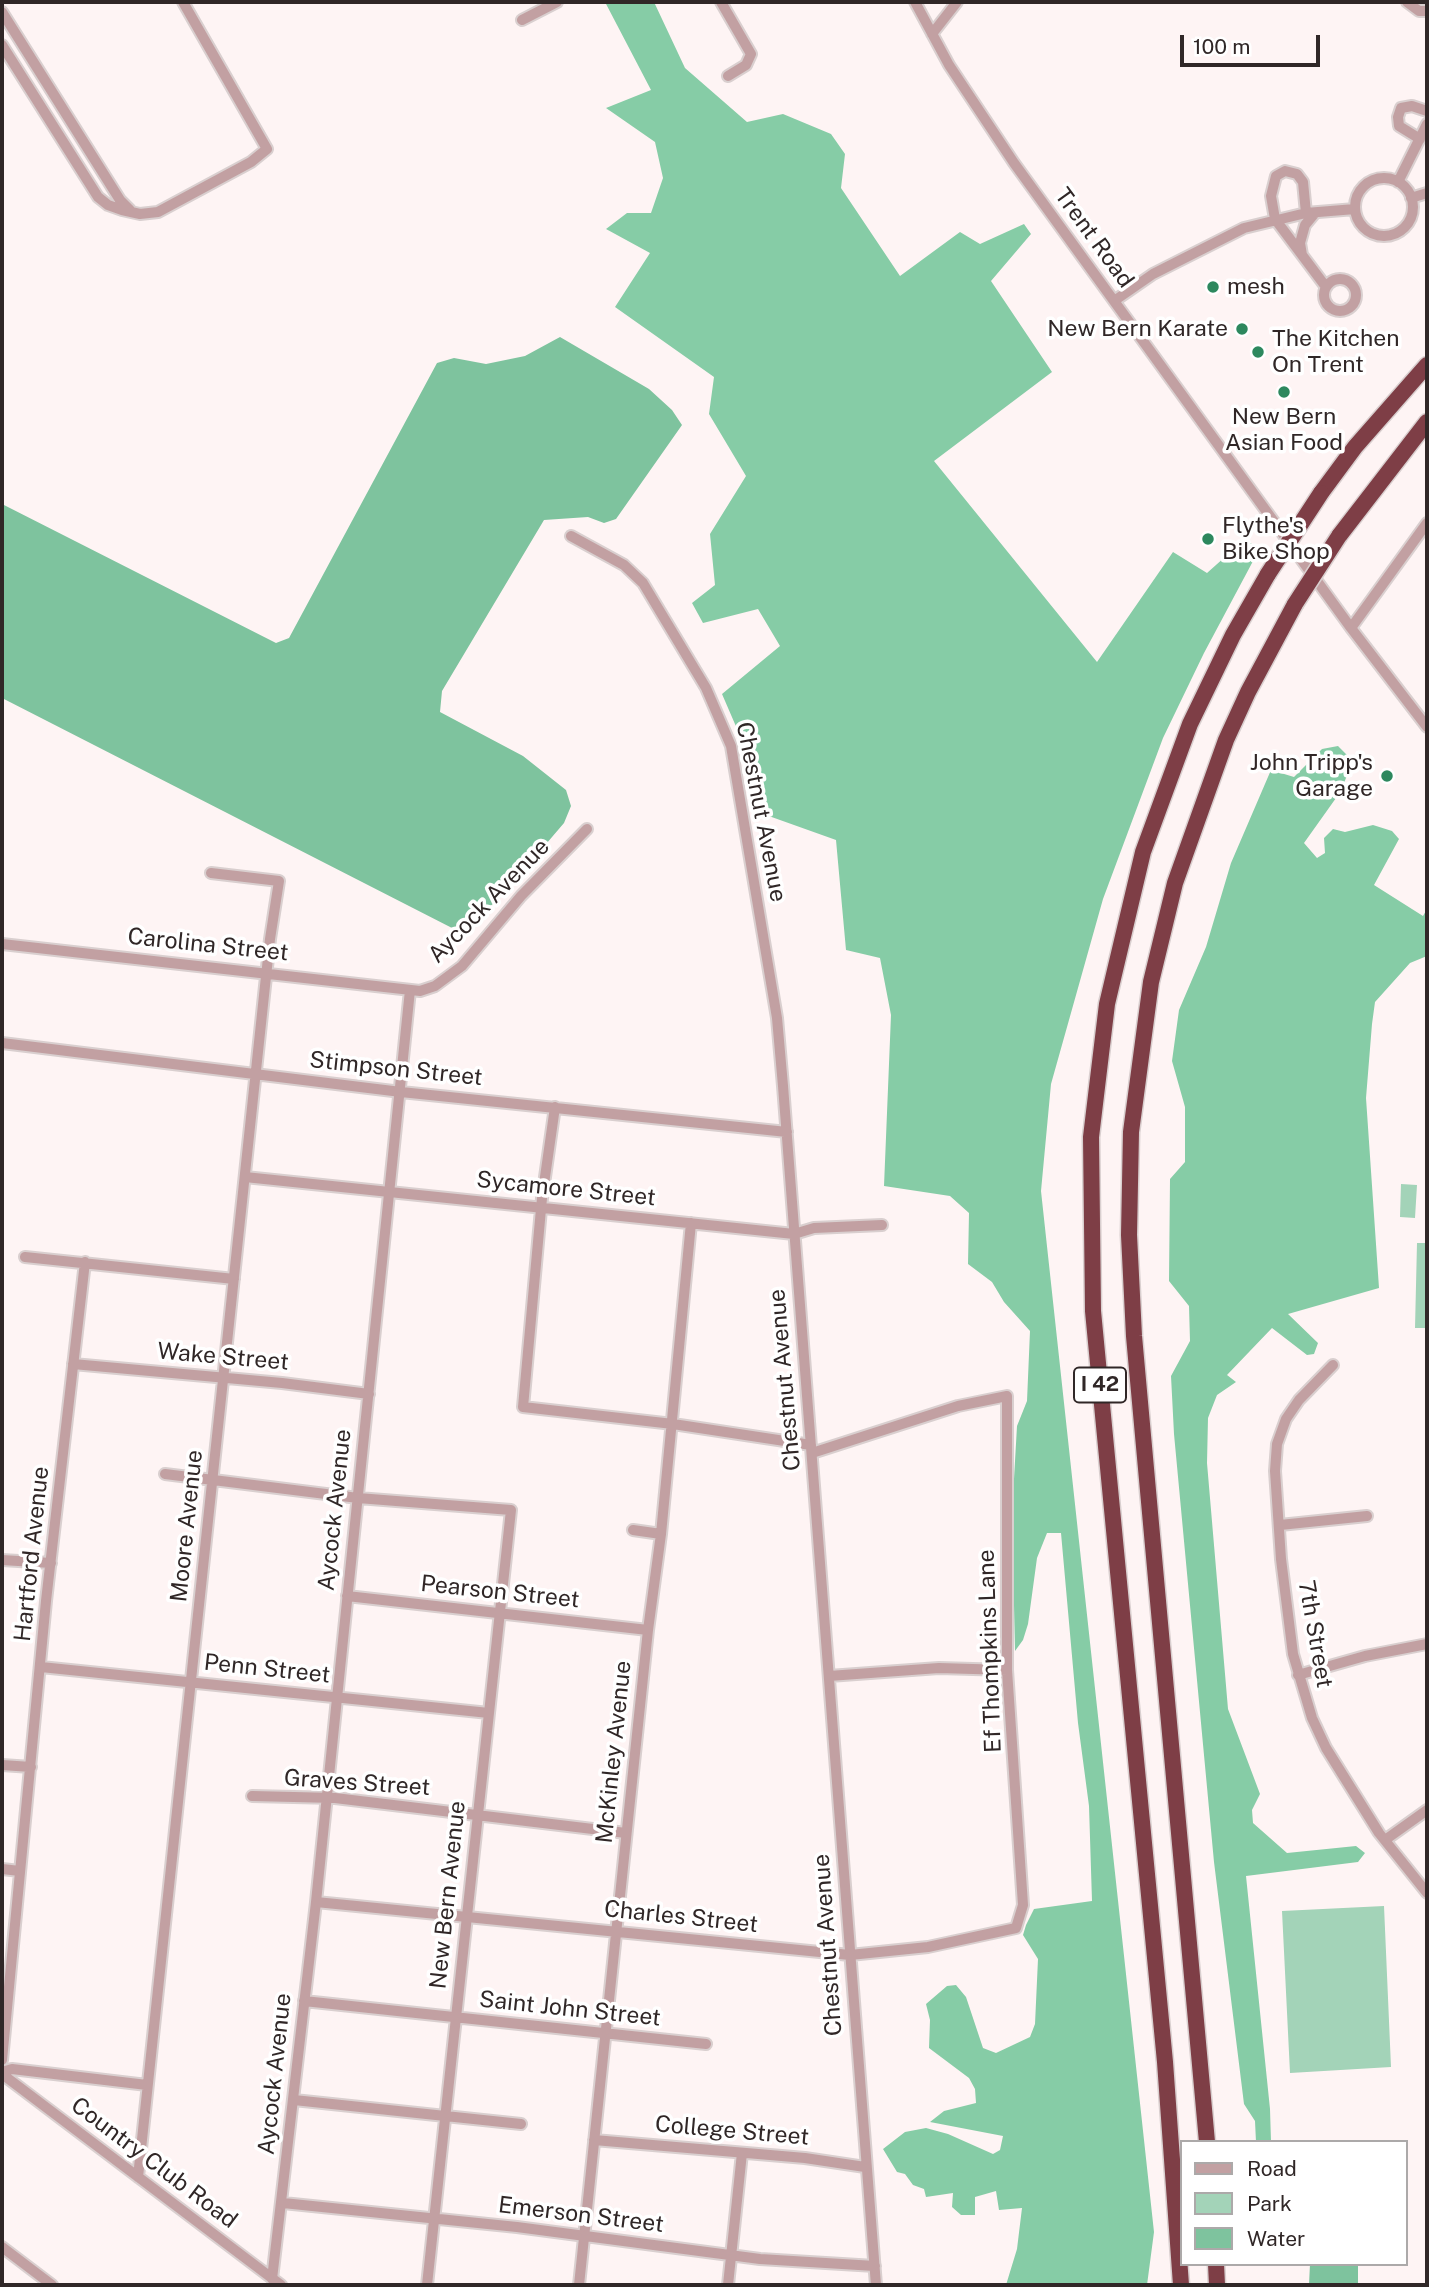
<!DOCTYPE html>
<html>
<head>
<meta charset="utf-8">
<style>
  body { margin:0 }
  #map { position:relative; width:1429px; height:2287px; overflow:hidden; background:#fef4f4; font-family:"Public Sans",sans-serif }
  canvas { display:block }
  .frame { position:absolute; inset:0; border:4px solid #302727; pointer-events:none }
  .legend { position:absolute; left:1180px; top:2140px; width:228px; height:126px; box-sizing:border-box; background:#fff; border:2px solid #aca9a9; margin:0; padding:9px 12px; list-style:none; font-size:21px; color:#302727 }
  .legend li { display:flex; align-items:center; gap:14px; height:35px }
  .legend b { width:35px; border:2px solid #aca9a9 }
  .scale { position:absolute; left:1180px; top:35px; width:140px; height:32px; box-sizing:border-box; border:4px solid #302727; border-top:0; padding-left:9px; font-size:21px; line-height:24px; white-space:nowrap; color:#302727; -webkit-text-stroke:5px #fff; paint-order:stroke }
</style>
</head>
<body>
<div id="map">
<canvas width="1429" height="2287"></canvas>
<div class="frame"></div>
<ul class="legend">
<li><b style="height:9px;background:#c2a0a2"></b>Road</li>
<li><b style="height:19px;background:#a3d3b8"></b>Park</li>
<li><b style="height:19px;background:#7ec39e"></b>Water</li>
</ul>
<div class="scale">100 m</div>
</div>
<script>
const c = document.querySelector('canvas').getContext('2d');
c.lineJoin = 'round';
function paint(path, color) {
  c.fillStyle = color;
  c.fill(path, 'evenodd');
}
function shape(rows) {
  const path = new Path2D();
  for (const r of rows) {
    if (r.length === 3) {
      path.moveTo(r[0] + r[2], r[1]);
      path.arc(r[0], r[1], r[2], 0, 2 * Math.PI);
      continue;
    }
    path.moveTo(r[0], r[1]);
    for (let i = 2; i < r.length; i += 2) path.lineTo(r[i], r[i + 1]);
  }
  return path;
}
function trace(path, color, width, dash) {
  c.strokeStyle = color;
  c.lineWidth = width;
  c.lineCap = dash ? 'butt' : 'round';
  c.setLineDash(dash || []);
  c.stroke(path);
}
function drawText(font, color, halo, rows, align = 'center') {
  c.font = font + ' "Public Sans",sans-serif';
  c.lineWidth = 7;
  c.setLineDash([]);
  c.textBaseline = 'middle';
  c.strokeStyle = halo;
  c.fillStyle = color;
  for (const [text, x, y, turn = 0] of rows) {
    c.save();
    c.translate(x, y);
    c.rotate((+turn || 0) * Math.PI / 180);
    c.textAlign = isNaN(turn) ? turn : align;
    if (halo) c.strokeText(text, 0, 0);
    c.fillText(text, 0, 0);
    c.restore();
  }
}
const green = shape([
  [1401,1184,1417,1185,1415,1218,1400,1217],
  [1417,1243,1427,1243,1427,1328,1415,1328],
  [1384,1906,1391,2067,1290,2073,1282,1911]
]);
const forest = shape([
  [605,2,654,2,685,68,747,122,783,114,831,134,845,154,841,188,900,276,960,232,980,244,1024,224,1031,234,991,281,1052,372,934,461,1097,662,1173,552,1207,573,1244,540,1260,548,1204,653,1163,738,1103,899,1051,1084,1041,1191,1154,2232,1147,2285,1006,2285,1017,2249,1022,2208,999,2210,996,2191,975,2197,975,2215,961,2215,952,2207,953,2193,926,2197,924,2189,913,2185,905,2174,897,2172,883,2149,905,2132,926,2128,948,2134,993,2154,1000,2150,1003,2136,930,2122,944,2111,976,2103,975,2089,969,2078,929,2048,930,2020,926,2004,947,1986,956,1985,966,1997,983,2048,996,2053,1030,2037,1035,2024,1038,1959,1023,1935,1026,1925,1034,1909,1092,1901,1089,1806,1078,1723,1061,1533,1047,1533,1037,1558,1028,1624,1023,1640,1015,1651,1012,1514,1017,1426,1027,1401,1030,1331,1004,1302,992,1282,968,1264,969,1213,950,1196,884,1186,891,1015,880,958,846,950,836,840,752,810,741,738,722,694,780,646,758,609,703,623,692,603,715,585,710,534,746,476,709,414,714,377,615,307,650,253,606,229,627,213,651,213,663,178,655,142,606,108,651,90],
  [1338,746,1348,756,1349,770,1341,791,1304,843,1317,858,1325,853,1324,838,1333,829,1345,832,1373,825,1392,831,1399,839,1374,885,1423,916,1427,909,1427,956,1410,963,1375,1002,1372,1024,1366,1098,1379,1288,1288,1314,1318,1343,1314,1354,1307,1355,1272,1328,1227,1375,1236,1382,1217,1395,1208,1418,1207,1463,1228,1709,1260,1794,1252,1810,1253,1823,1287,1853,1356,1846,1365,1853,1358,1862,1246,1876,1270,2109,1271,2142,1256,2142,1255,2121,1244,2104,1214,1862,1174,1434,1171,1376,1190,1341,1189,1306,1169,1281,1170,1179,1185,1162,1185,1107,1172,1061,1179,1010,1206,947,1231,863,1271,770,1294,777,1322,749]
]);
const water = shape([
  [560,337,649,389,672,410,682,425,616,519,604,523,588,517,544,520,442,691,440,712,523,756,566,790,571,806,564,823,499,899,470,923,454,929,2,698,2,504,276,643,289,638,437,363,454,358,486,364,525,356],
  [1310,2264,1358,2264,1358,2285,1309,2285]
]);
const minor = shape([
  [721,2,751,54,746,65,728,76],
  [915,2,949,65,1014,163,1351,628,1427,727],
  [1407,2,1419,11,1427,11],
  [2,12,120,200,130,210],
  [522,20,557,2],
  [932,34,957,2],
  [2,45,98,197,108,205,122,210,140,214,158,212,251,162,267,149,183,2],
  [1420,139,1399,126,1398,117,1401,108,1412,106,1427,111],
  [1384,207,29],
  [1398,182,1427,124],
  [1411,198,1427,193],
  [1306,213,1303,182,1297,174,1285,171,1276,176,1271,196,1275,219,1326,287],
  [1302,255,1300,243,1305,225,1315,213],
  [1340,295,16],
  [1114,301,1153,274,1244,228,1306,213,1355,209],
  [571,536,624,565,643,583,706,688,731,746,777,1018,783,1086,876,2285],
  [1351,628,1427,523],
  [2,944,420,991,435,986,462,966,521,896,587,829],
  [2,1043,401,1092,787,1132],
  [555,1107,542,1198,523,1407,673,1424,811,1445],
  [245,1177,794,1234,814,1228,882,1225],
  [25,1257,234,1279],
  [73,1364,282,1383,369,1394],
  [1333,1365,1299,1400,1286,1419,1277,1444,1275,1471,1281,1559,1293,1654,1312,1718,1326,1748,1379,1833,1427,1893],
  [165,1474,358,1498,511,1510,427,2285],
  [1280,1525,1367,1516],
  [633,1530,661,1534],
  [2,1560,51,1563],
  [347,1596,648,1630],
  [41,1667,489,1713],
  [1298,1675,1365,1656,1427,1644],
  [829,1676,939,1668,1007,1670],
  [2,1765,31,1767],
  [252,1796,335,1798,626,1833],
  [1385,1840,1427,1810],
  [2,1869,20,1871],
  [316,1902,850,1955,928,1947,1016,1928,1023,1905,1007,1670,1007,1396,958,1406,812,1453],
  [304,2001,706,2044],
  [2,2060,46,1601,85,1262],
  [2,2072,12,2069,147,2085],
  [2,2074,281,2285],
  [294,2100,521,2124],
  [594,2140,805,2158,865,2167],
  [138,2177,270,939,279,881,211,873],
  [283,2203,517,2227,760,2259,875,2266],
  [2,2247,52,2285],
  [272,2279,316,1902,410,990],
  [579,2285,648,1630,661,1534,691,1223],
  [728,2285,742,2153]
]);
const highway = shape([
  [1321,493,1355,447,1427,365],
  [1339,536,1427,422],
  [1207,2142,1134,1336,1129,1235,1131,1132,1151,982,1175,883,1226,740,1248,692,1295,604],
  [1216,2264,1217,2285],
  [1181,2285,1165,2062,1093,1311,1091,1137,1107,1004,1143,852,1190,724,1233,635,1268,574]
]);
const highwayBridge = shape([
  [1268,574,1321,493],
  [1295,604,1339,536]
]);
const markers = [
  [1213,287,7,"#2d885e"],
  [1242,329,7,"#2d885e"],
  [1258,352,7,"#2d885e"],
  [1284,392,7,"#2d885e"],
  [1208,539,7,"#2d885e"],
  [1387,776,7,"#2d885e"]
];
const shields = [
  [1100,1385,52]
];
const shieldNames = [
  ["I 42",1100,1385]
];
const streetNames = [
  ["Trent Road",1094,238,54],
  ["Chestnut Avenue",761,812,79],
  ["Aycock Avenue",489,901,-46],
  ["Carolina Street",208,945,6],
  ["Stimpson Street",396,1069,6],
  ["Sycamore Street",566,1189,6],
  ["Wake Street",223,1357,5],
  ["Chestnut Avenue",785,1380,-95],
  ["Aycock Avenue",335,1510,-84],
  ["Moore Avenue",187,1526,-84],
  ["Hartford Avenue",32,1554,-84],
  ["Pearson Street",500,1592,6],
  ["7th Street",1315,1634,80],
  ["Ef Thompkins Lane",990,1651,-92],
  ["Penn Street",267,1669,6],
  ["McKinley Avenue",614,1752,-84],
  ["Graves Street",357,1783,4],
  ["New Bern Avenue",448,1895,-84],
  ["Charles Street",681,1917,6],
  ["Chestnut Avenue",828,1945,-94],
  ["Saint John Street",570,2009,6],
  ["Aycock Avenue",275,2074,-84],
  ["College Street",732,2131,5],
  ["Country Club Road",154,2163,37],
  ["Emerson Street",581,2215,7]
];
const poiNames = [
  ["mesh",1227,287],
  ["New Bern Karate",1228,329,"right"],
  ["The Kitchen",1272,339],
  ["On Trent",1272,365],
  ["New Bern",1284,417,"center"],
  ["Asian Food",1284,443,"center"],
  ["Flythe's",1222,526],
  ["Bike Shop",1222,552],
  ["John Tripp's",1373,763,"right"],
  ["Garage",1373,789,"right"]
];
paint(green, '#a3d3b8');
paint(forest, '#86cca6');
paint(water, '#7ec39e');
trace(minor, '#d9cfcf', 14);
trace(highway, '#d9cfcf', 19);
trace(minor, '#c2a0a2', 10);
trace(highway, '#7e3e46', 16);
trace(highwayBridge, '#d9cfcf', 19, []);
trace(highwayBridge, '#7e3e46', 16);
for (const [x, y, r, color] of markers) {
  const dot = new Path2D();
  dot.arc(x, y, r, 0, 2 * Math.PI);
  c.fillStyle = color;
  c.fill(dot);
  trace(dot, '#fff', 2.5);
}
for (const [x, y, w] of shields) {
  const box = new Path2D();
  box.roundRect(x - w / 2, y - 17.5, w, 35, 5);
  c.fillStyle = '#fff';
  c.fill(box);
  trace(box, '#302727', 2);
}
drawText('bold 21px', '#302727', null, shieldNames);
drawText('23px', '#302727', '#fff', streetNames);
drawText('23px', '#302727', '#fff', poiNames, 'left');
</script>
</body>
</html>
